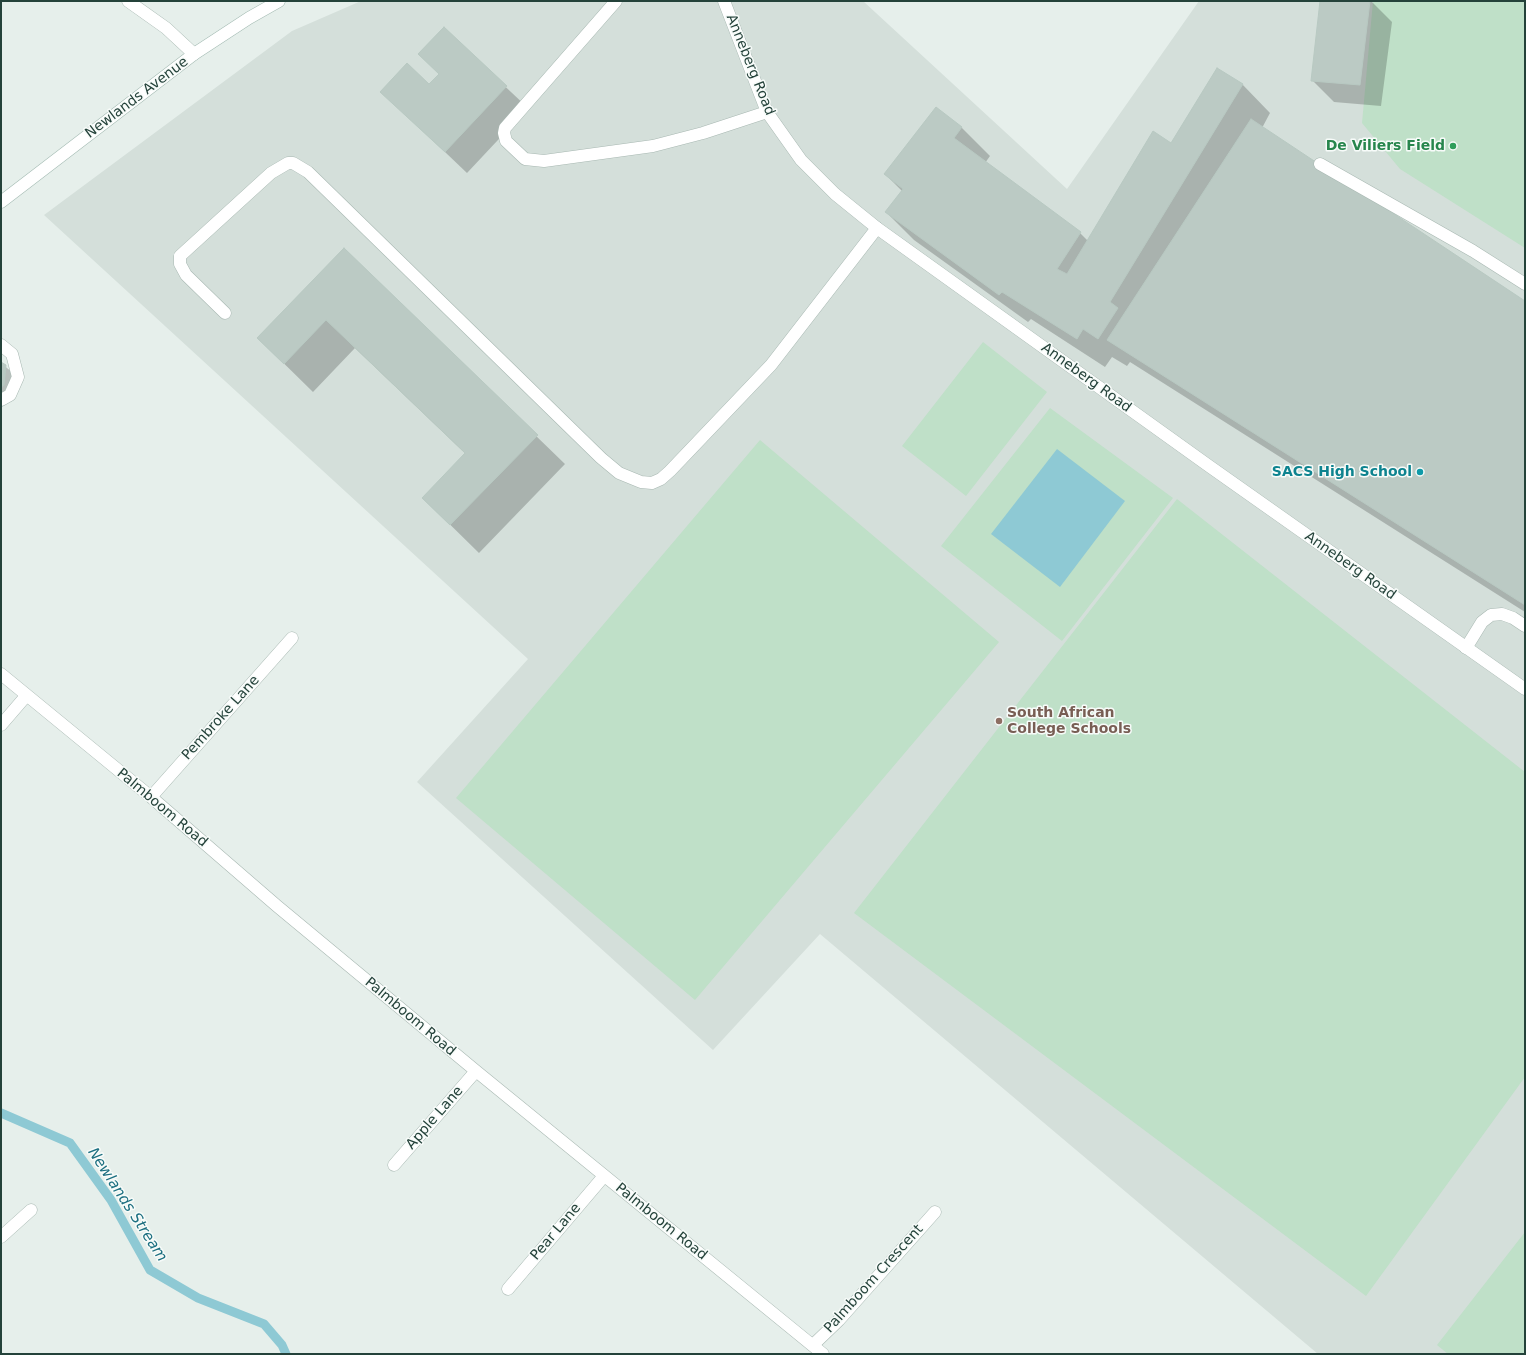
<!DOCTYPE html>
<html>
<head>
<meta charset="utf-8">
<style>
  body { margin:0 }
  #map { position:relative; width:1526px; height:1355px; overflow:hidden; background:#e6efeb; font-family:"DejaVu Sans",sans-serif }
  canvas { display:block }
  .frame { position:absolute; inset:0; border:2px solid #24423a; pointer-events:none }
</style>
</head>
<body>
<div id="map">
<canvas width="1526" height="1355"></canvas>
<div class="frame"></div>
</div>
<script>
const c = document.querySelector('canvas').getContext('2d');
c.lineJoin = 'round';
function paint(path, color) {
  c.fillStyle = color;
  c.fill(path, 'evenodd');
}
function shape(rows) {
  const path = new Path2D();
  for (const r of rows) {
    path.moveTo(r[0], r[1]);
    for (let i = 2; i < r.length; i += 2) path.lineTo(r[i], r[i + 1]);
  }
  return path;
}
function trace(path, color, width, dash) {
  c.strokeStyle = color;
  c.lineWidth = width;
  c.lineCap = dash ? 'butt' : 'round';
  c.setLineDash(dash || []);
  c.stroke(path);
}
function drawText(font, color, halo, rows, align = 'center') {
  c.font = font + ' "DejaVu Sans",sans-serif';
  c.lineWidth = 3;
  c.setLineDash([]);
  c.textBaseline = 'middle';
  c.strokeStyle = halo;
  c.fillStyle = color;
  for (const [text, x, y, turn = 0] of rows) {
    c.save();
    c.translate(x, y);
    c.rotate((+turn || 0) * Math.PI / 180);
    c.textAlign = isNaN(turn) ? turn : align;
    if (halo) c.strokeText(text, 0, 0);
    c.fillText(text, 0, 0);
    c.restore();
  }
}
const built = shape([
  [361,1,863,1,1067,189,1199,1,1525,1,1525,1354,1318,1354,820,934,713,1050,417,782,528,659,44,215,292,31]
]);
const green = shape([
  [1373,1,1525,1,1525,248,1400,169,1362,123],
  [983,342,1047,392,966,496,902,446],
  [1050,408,1173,498,1062,641,941,546],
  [760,440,999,642,695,1000,456,798],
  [1177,499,1525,772,1525,1077,1366,1296,854,913],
  [1525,1232,1525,1354,1448,1354,1437,1345]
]);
const water = shape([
  [1057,449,1125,501,1060,587,991,534]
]);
const shadow = shape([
  [1321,1,1371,1,1392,22,1381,106,1334,102,1312,80],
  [444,29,528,108,467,173,382,92,429,85,439,74],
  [1242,84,1270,113,1262,128,1525,302,1525,612,1130,362,1127,366,1112,357,1105,367,1031,319,1028,322,914,240,886,212,902,191,885,174,961,127,990,156,985,163,1080,233,1088,241,1172,144],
  [344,250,565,464,479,553,423,498,466,454,355,348,313,392,258,338],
  [1,363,13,373,10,392,1,398]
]);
const stream = shape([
  [1,1113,70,1143,111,1200,150,1270,198,1298,264,1324,282,1345,286,1354]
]);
const building = shape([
  [1320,1,1370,1,1360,85,1311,81,1320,1],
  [444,27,507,86,445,152,380,92,407,63,429,84,439,74,418,54,444,27],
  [1217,68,1243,84,1110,302,1118,308,1098,339,1083,329,1077,339,1002,292,999,295,885,212,903,189,884,174,936,107,962,127,954,138,1081,232,1057,269,1067,274,1153,131,1171,143,1217,68],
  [1251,119,1525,301,1525,605,1107,340,1251,119],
  [344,248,538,435,450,525,422,498,465,453,326,320,284,364,257,338,344,248],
  [1,362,6,365,4,385,1,387,1,362]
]);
const service = shape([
  [616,1,505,128,504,133,506,141,525,159,544,161,653,146,703,133,767,112],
  [1320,164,1473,251,1525,284],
  [225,313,186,275,180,264,180,256,271,173,288,163,293,163,308,172,601,458,619,473,641,482,652,483,661,479,670,471,771,365,877,228],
  [1,345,12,354,18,377,10,395,1,400],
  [1466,648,1482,622,1491,615,1502,614,1513,618,1525,626],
  [813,1345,839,1320,935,1212]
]);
const minor = shape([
  [128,1,166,28,194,54],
  [724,1,767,112,801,160,835,194,877,228,1209,466,1525,689],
  [1,674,151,797,277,906,476,1071,823,1354],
  [1,725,26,696],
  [151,797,292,638],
  [394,1165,476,1071],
  [1,1237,31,1210],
  [508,1289,604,1176]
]);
const secondary = shape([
  [1,202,194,54,249,18,279,1]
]);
const markers = [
  [1453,146,4,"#2e9e5b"],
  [1420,472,4,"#0f9aa8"],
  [999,721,4,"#8d6e63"]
];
const streetNames = [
  ["Anneberg Road",750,65,68],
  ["Newlands Avenue",137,98,-37],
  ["Anneberg Road",1086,378,36],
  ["Anneberg Road",1350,566,35],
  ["Pembroke Lane",221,718,-48],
  ["Palmboom Road",162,808,40],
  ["Palmboom Road",410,1017,40],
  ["Apple Lane",435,1118,-49],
  ["Palmboom Road",661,1222,39],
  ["Pear Lane",556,1232,-50],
  ["Palmboom Crescent",874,1279,-48]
];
const leisureNames = [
  ["De Viliers Field",1445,146]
];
const cultureNames = [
  ["SACS High School",1412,472]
];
const educationNames = [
  ["South African",1007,713],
  ["College Schools",1007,729]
];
const waterNames = [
  ["Newlands Stream",127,1205,57]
];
paint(built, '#d4dfda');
paint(green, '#bfe0c8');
paint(water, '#8ec9d4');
paint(shadow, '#0003');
trace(stream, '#8ec9d4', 9);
paint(building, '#bbcac4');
trace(building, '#b8c9c2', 1);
trace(service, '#a8b8b2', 13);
trace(minor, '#a8b8b2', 13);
trace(secondary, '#a4bbb3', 13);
trace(service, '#fff', 12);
trace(minor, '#fff', 12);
trace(secondary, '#fff', 12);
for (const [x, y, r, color] of markers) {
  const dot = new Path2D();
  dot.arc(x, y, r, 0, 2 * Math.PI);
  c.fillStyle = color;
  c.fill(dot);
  trace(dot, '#f7fbf9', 1.5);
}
drawText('14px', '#24423a', '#f7fbf9', streetNames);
drawText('bold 14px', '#27864d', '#f7fbf9', leisureNames, 'right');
drawText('bold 14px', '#0d838f', '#f7fbf9', cultureNames, 'right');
drawText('bold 14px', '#785e54', '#f7fbf9', educationNames, 'left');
drawText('italic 15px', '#1c6f80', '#f7fbf9', waterNames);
</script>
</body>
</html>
